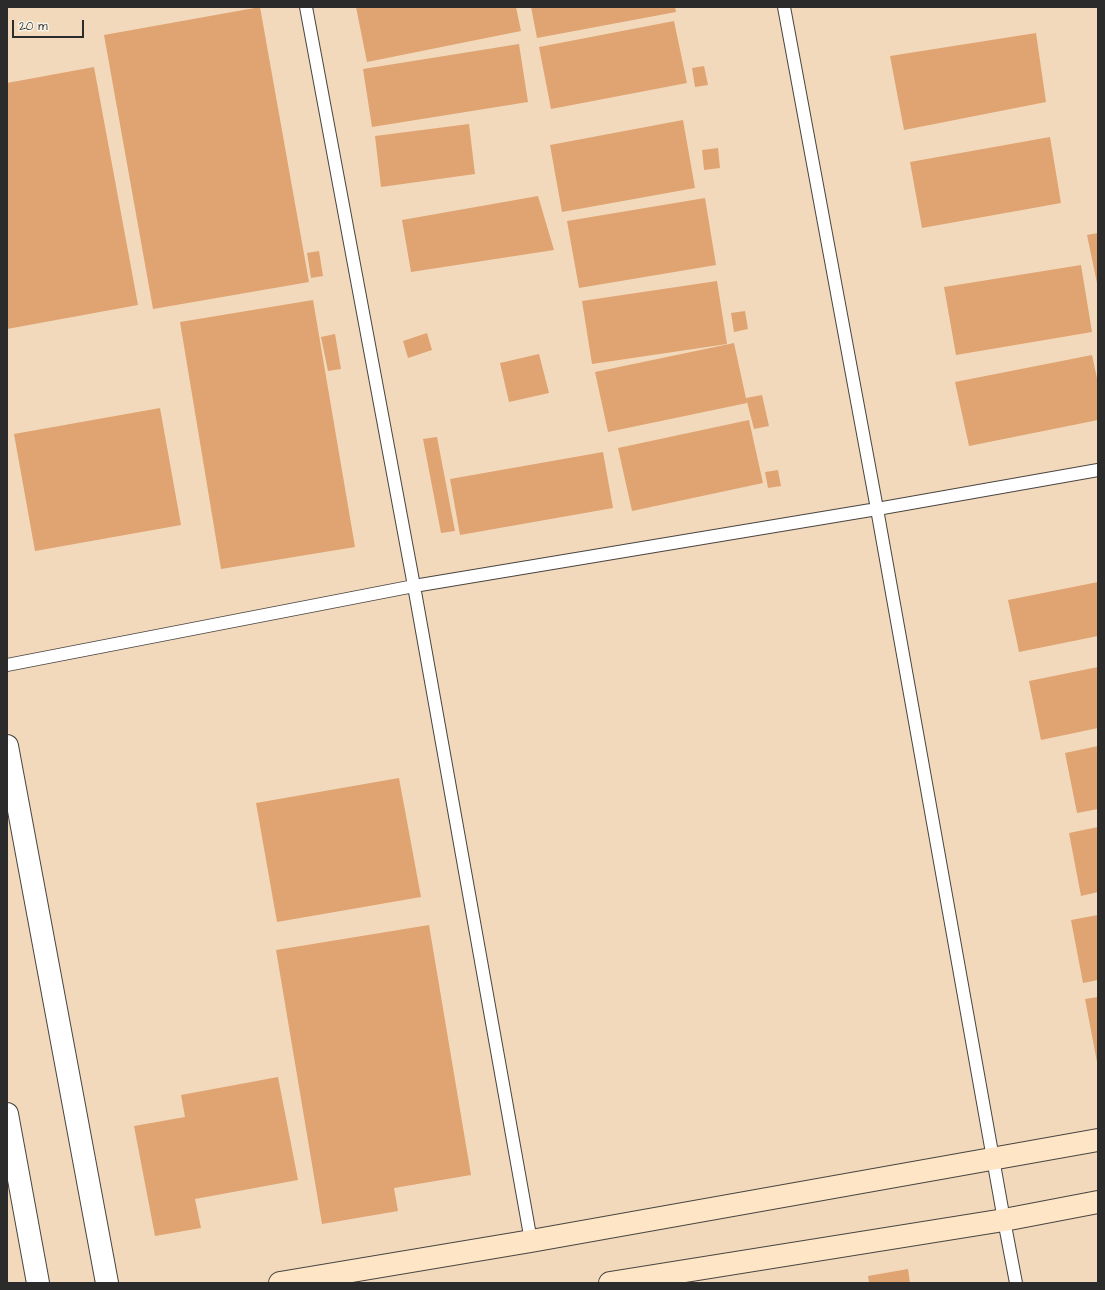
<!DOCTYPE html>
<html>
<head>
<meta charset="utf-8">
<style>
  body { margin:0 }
  #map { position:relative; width:1105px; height:1290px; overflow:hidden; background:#f3d9bb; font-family:"Architects Daughter",sans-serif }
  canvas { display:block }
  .frame { position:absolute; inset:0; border:8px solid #2b2b2b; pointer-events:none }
  .scale { position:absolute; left:12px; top:20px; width:72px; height:18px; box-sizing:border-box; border:2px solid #2b2b2b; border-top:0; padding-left:5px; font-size:12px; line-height:14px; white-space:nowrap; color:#2b2b2b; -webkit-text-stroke:3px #f7f3e8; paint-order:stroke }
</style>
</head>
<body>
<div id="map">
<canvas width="1105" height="1290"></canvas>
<div class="frame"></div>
<div class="scale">20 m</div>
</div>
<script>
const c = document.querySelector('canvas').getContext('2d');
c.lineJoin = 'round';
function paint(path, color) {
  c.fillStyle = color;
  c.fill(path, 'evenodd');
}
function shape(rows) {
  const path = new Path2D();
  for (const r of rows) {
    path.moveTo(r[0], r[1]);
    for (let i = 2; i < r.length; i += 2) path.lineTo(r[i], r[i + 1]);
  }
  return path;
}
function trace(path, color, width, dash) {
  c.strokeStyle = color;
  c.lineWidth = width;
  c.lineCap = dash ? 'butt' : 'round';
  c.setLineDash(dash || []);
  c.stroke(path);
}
const building = shape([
  [260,7,309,282,153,309,104,35],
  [356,7,516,7,521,31,367,62],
  [531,7,675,7,676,12,537,38],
  [674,21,687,83,551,109,539,47],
  [1036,33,1046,102,904,130,890,56],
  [519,44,528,102,372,127,363,69],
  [704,66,708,85,695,87,692,68],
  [94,67,138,305,7,329,7,83],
  [683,120,695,188,562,212,550,145],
  [469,124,475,174,381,187,375,136],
  [1050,137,1061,203,922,228,910,162],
  [718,148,720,168,704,170,702,150],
  [538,196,554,250,411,272,402,220],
  [705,198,716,265,579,288,567,221],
  [1098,233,1098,283,1097,283,1087,235],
  [319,251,323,276,311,278,307,253],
  [1081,265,1092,332,956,355,944,287],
  [717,281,727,344,592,364,582,301],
  [313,300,355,547,221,569,180,322],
  [745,311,748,329,734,332,731,313],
  [427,333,432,350,408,358,403,341],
  [335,334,341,369,328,371,321,337],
  [734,343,747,403,608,432,595,372],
  [539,354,549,393,509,402,500,363],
  [1092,355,1098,383,1098,420,969,446,955,382],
  [762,395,769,426,754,429,746,398],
  [160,408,181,525,35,551,14,434],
  [749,420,763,483,632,511,618,448],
  [437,437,455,531,441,533,423,439],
  [603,452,613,508,460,535,450,479],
  [778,470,781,486,768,488,765,472],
  [1098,582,1098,636,1019,652,1008,600],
  [1098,667,1098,728,1041,740,1029,681],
  [1098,746,1098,809,1077,813,1065,753],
  [399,778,421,897,277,922,256,803],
  [1098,827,1098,892,1081,896,1069,833],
  [1098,915,1098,980,1083,983,1071,920],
  [429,925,471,1175,394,1188,398,1211,322,1224,276,950],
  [1098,997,1098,1062,1097,1062,1085,999],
  [278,1077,298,1180,195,1199,201,1228,155,1236,134,1126,185,1117,181,1095],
  [908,1269,910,1283,869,1283,868,1276]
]);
const lane = shape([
  [306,7,414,586,531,1241],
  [784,7,877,509,1004,1220,1016,1283],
  [7,665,414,586,877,509,1098,470]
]);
const street = shape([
  [7,746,107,1283],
  [7,1114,38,1283]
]);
const secondary = shape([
  [280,1283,531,1241,1098,1140],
  [610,1283,1004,1220,1098,1202]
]);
paint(building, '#dfa472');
trace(lane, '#494541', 14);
trace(street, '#494541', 24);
trace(secondary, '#494541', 24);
trace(lane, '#fff', 12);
trace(street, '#fff', 22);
trace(secondary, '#fee5c5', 22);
</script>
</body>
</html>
